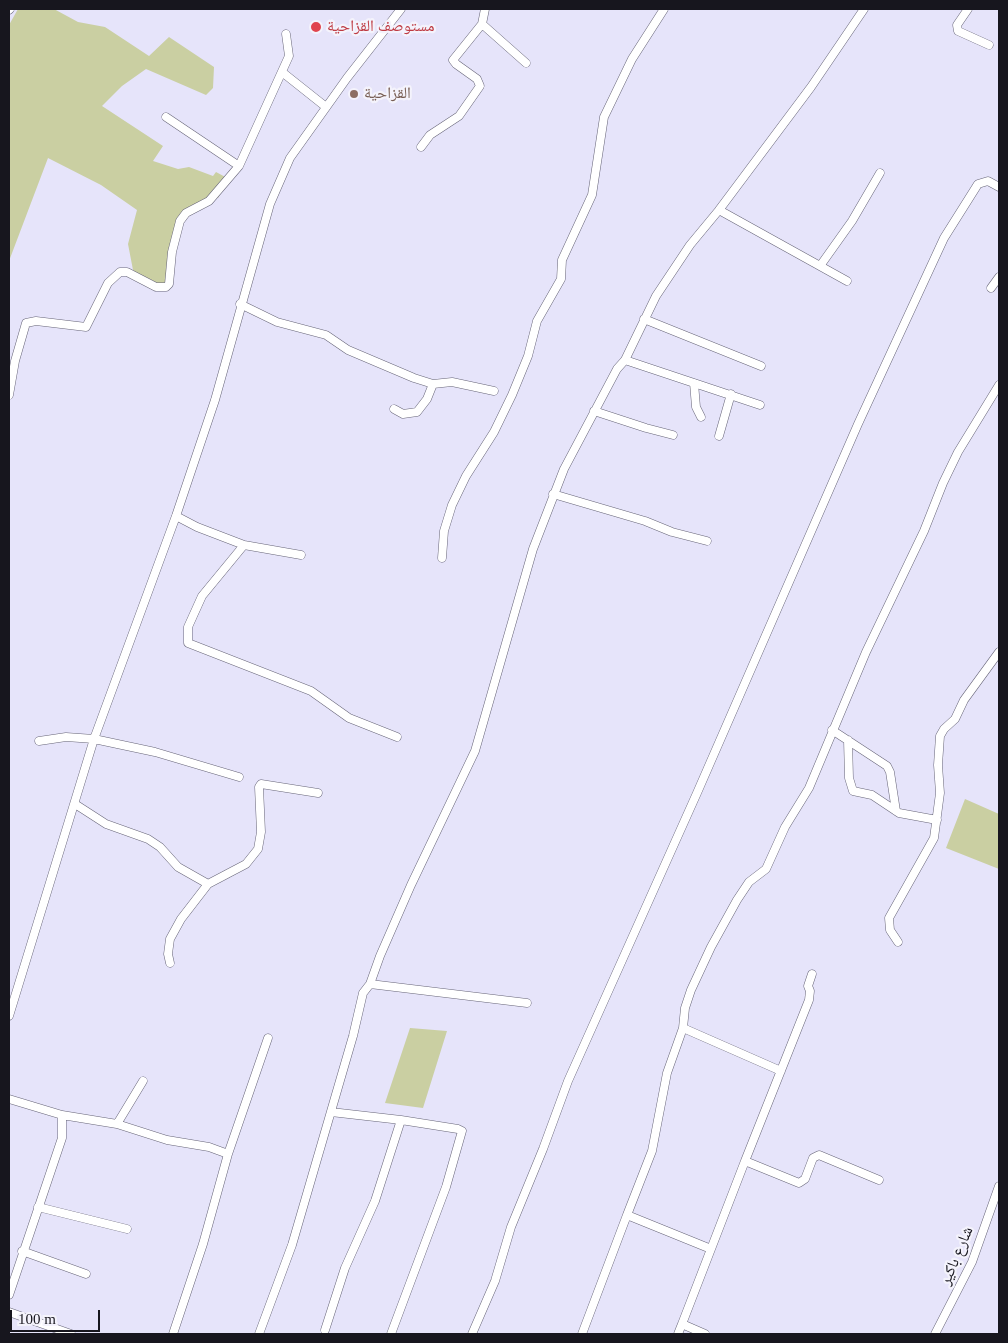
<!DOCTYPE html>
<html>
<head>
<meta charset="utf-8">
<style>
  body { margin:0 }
  #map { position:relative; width:1008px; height:1343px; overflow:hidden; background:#e6e4fa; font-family:"Times New Roman",serif }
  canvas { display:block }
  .frame { position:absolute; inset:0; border:10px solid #17161e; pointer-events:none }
  .scale { position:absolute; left:10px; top:1310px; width:90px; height:22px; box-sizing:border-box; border:2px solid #17161e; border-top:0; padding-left:6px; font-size:15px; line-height:18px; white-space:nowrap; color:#17161e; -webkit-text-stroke:4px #f4f3fc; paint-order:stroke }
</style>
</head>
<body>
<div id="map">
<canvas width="1008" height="1343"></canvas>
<div class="frame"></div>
<div class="scale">100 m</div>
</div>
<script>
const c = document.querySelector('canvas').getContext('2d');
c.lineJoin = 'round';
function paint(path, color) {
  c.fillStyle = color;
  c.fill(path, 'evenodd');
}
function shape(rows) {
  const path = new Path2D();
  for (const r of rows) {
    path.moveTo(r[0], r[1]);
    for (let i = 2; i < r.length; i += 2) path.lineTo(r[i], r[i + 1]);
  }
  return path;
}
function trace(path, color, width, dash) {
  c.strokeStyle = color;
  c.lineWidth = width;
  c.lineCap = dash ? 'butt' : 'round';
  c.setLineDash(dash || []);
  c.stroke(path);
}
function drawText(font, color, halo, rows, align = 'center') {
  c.font = font + ' "Times New Roman","Noto Naskh Arabic",serif';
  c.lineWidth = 4.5;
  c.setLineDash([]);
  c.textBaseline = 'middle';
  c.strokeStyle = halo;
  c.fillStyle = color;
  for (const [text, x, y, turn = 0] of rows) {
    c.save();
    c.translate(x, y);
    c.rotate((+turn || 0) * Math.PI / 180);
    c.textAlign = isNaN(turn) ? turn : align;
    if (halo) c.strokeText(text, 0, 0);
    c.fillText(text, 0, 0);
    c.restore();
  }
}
const green = shape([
  [18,9,54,9,78,22,105,27,149,56,169,37,214,67,213,88,206,95,146,69,122,86,102,106,163,146,153,161,178,169,189,167,213,176,216,172,229,179,218,198,214,196,193,209,177,228,169,284,147,282,133,270,128,244,137,210,101,185,48,158,9,261,9,25],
  [965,799,999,814,999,869,946,848],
  [410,1028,447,1031,423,1108,385,1103]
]);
const minor = shape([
  [968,9,957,25,958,31,989,45],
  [9,10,10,9],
  [482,24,526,63],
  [282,72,326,107],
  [166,117,239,166],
  [421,147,430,135,459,116,480,86,477,79,456,64,453,60,482,24,485,9],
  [719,210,847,281],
  [820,266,852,221,880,173],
  [991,288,999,277],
  [240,304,277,322,326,335,348,350,414,378,433,384,452,382,494,391],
  [644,319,761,366],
  [625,360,760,405],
  [694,383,696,407,701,417],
  [9,395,15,361,26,323,36,321,86,327,108,283,120,272,127,272,156,287,166,287,169,284,172,252,180,221,186,213,209,201,239,166,289,56,286,34],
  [394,409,403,414,417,412,427,399,433,384],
  [594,411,646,428,673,435],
  [719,436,731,394],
  [553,494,645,521,672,532,707,541],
  [176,516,197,527,244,545,301,555],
  [244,545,202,596,188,627,188,643,311,691,349,718,397,737],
  [442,558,444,531,452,505,466,476,494,432,512,395,528,356,537,321,561,279,562,260,592,195,604,117,632,59,664,9],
  [832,730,887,766,890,772,896,811],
  [848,740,849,778,853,791,872,795,899,813,937,820],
  [39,741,66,737,94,739,155,752,239,777],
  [75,804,106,824,148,839,160,847,178,867,208,884,181,919,170,939,168,954,170,963],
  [208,884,246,864,258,849,261,832,259,787,261,784,318,793],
  [898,942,890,930,889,918,934,838,940,793,938,765,940,736,944,729,955,719,964,700,999,652],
  [370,984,527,1003],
  [9,1016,94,739,176,516,215,400,270,204,290,158,347,78,401,9],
  [683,1028,781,1071],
  [9,1099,62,1115,117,1124,143,1081],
  [331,1112,401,1120],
  [117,1124,167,1140,209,1147,228,1154,203,1244,173,1334],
  [228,1154,268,1038],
  [745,1161,809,1000,810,991,808,986,812,974],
  [38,1207,127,1229],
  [627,1215,652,1151,667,1073,683,1028,685,1008,691,990,711,947,737,900,749,882,766,869,785,827,809,788,866,652,924,531,943,483,958,452,999,385],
  [711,1249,745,1161,799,1183,805,1179,813,1158,819,1155,879,1180],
  [22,1251,86,1274],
  [9,1295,62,1138,62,1115],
  [9,1312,71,1334],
  [325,1330,345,1268,375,1201,401,1120,458,1129,462,1131,446,1187,391,1334],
  [259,1334,292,1245,353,1036,363,993,370,984,380,956,411,885,475,751,533,549,564,469,617,369,625,360,656,296,690,245,719,210,811,87,864,9],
  [472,1334,495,1281,511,1227,543,1149,568,1081,697,793,858,424,944,238,978,184,988,181,999,187],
  [582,1334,627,1215,711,1249,682,1324],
  [678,1334,682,1324,705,1334],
  [935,1334,972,1262,999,1186]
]);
const markers = [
  [316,27,6,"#e0444e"],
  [354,94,5,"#8d6e63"]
];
const healthNames = [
  ["مستوصف القزاحية",327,27]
];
const educationNames = [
  ["القزاحية",364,94]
];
const streetNames = [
  ["شارع باكير",957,1256,-67]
];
paint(green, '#cacfa2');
trace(minor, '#676578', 9);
trace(minor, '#fff', 8);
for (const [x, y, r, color] of markers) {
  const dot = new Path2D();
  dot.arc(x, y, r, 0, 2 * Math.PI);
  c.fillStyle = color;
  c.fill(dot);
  trace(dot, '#f4f3fc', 2);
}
drawText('16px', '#be3a42', '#f4f3fc', healthNames, 'left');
drawText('16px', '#785e54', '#f4f3fc', educationNames, 'left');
drawText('16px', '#17161e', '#f4f3fc', streetNames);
</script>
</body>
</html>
